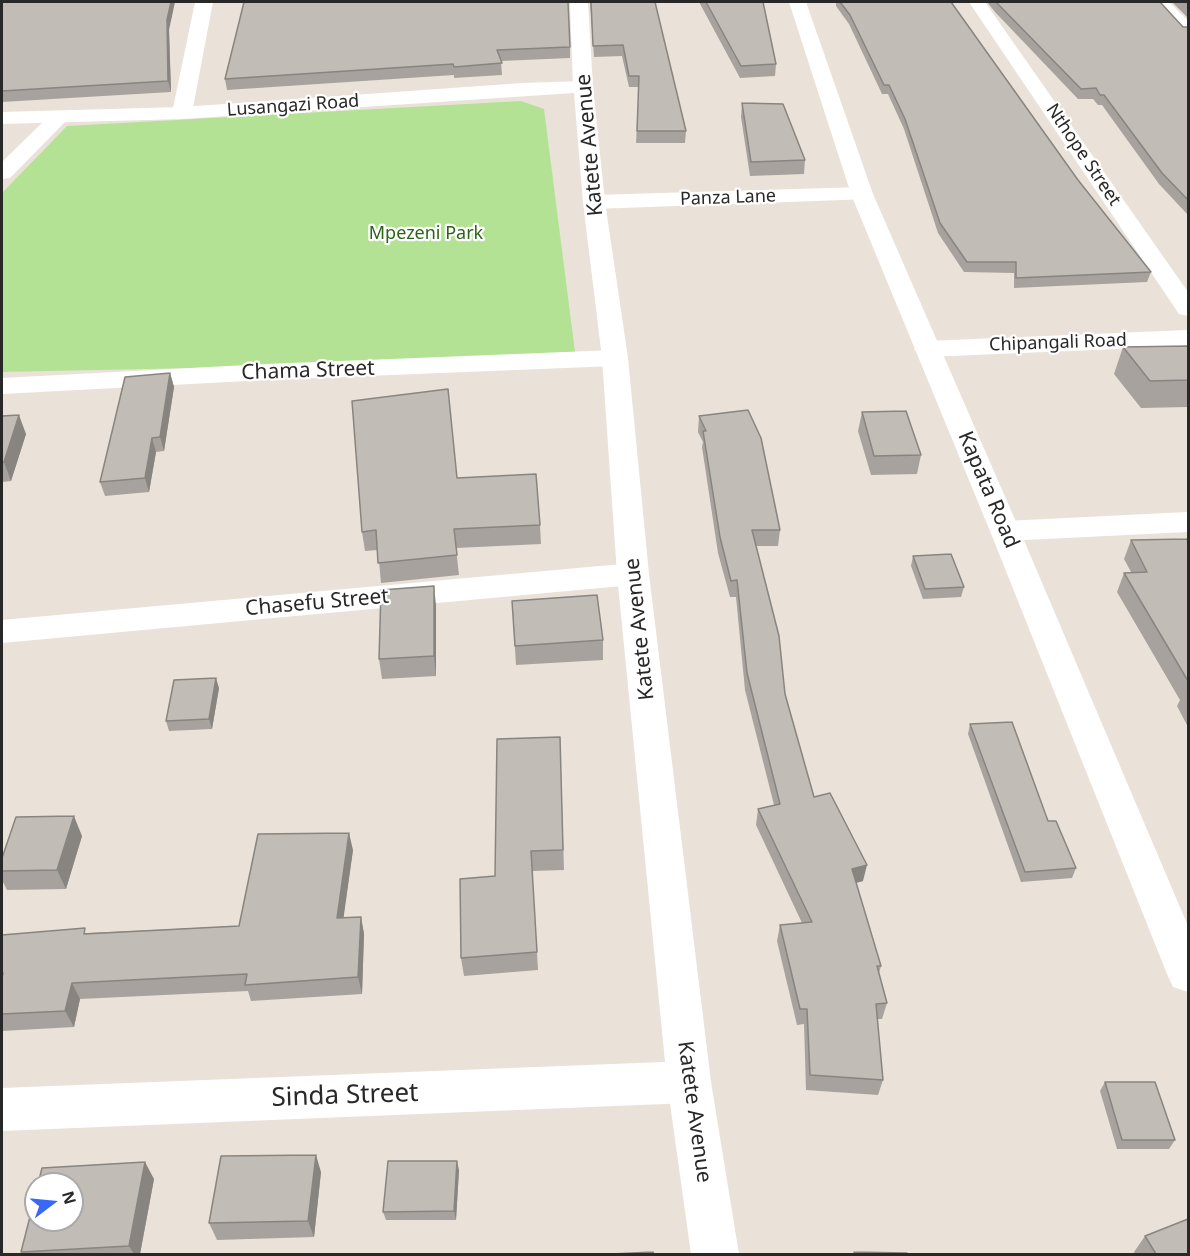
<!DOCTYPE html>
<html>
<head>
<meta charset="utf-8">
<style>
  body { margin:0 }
  #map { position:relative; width:1190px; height:1256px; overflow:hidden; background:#eae2d9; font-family:"Noto Sans",sans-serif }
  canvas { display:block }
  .frame { position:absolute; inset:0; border:3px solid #282828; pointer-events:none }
  .north { position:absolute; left:24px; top:1172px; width:60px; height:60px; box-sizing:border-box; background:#fff; border:2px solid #a9a9a9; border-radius:50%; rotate:74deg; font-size:16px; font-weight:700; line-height:24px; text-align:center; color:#282828 }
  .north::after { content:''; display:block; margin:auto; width:21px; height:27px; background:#3768fa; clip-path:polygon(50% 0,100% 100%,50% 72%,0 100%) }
</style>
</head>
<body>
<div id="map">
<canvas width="1190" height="1256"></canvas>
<div class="frame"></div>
<div class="north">N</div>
</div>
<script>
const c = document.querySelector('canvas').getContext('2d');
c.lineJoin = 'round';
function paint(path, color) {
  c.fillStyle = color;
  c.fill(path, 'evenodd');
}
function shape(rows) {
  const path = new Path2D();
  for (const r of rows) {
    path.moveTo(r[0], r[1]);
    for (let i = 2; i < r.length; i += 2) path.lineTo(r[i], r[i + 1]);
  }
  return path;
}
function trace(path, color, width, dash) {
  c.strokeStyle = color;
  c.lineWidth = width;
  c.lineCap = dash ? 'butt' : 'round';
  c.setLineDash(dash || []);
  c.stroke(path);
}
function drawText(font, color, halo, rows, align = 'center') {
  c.font = font + ' "Noto Sans",sans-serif';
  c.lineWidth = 4.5;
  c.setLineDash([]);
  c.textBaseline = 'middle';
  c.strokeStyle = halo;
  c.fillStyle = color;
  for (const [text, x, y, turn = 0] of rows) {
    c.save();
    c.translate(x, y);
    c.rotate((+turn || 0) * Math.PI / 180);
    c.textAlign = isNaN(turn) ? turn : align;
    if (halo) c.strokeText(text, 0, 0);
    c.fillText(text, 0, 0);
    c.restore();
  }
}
const green = shape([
  [521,101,544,109,576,360,2,372,2,193,67,126]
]);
const minor = shape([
  [195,2,213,2,192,113,189,117,182,119,175,117,172,113,195,2],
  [570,2,588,2,593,87,590,91,583,93,576,91,573,87,570,2],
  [969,2,985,2,1188,292,1188,316,1179,314,969,2],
  [1152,2,1169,2,1188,21,1188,36,1182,35,1152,2],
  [58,112,65,114,68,118,65,122,10,178,2,179,2,162,51,114,58,112],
  [862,187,870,189,873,194,870,199,594,209,586,207,583,202,586,197,594,195,862,187],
  [1188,330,1188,346,927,357,918,354,914,349,918,344,927,341,1188,330],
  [615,350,624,352,628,358,624,364,615,366,266,380,2,394,2,378,266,364,615,350],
  [1188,512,1188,532,1005,541,994,538,990,531,994,524,1005,521,1188,512],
  [633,563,644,567,649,574,644,581,633,585,2,643,2,620,633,563],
  [689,1061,705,1067,711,1082,705,1097,689,1103,2,1131,2,1088,689,1061]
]);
const tertiary = shape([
  [789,2,806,2,873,194,1020,531,1188,926,1188,992,1173,987,1167,974,990,531,851,194,789,2],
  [583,81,590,83,593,87,605,202,628,358,649,574,711,1082,739,1254,691,1254,667,1082,617,574,602,358,583,202,574,93,182,119,2,124,2,112,182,107,523,83,583,81]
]);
const wall = shape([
  [2,2,169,30,171,92,2,102],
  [244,2,570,47,570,58,501,61,502,75,454,78,454,75,227,90,225,79],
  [590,2,655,2,686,131,685,143,636,143,639,87,629,87,622,56,594,57],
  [699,2,763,2,776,64,775,76,740,78],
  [836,2,951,2,1078,180,1151,272,1147,282,1014,288,1014,273,964,272,938,233,904,129,888,94,882,94,849,24,836,6],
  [987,2,1160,2,1183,27,1188,27,1188,215,1159,184,1102,105,1098,105,1093,99,1078,99,995,12],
  [1172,2,1188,2,1188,18],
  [742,103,805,160,804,174,750,176,741,117],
  [1188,346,1188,407,1141,408,1114,374,1123,347],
  [170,373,174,387,164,451,156,452,149,492,105,496,100,482],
  [862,412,921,455,917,474,871,475,858,431],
  [2,416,26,434,11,481,2,482],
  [699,416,780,530,778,546,756,546,785,694,814,797,863,881,856,883,881,966,879,973,887,1003,882,1019,877,1019,883,1080,878,1095,806,1090,804,1024,797,1025,777,941,780,925,802,923,756,825,758,809,774,805,745,690,736,597,730,597,718,553,702,447,703,442,698,432],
  [457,478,540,525,541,544,456,548,459,575,381,583,378,550,365,551,362,532],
  [1131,540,1188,541,1188,727,1177,706,1180,700,1117,592,1124,573,1131,572,1124,559],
  [913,556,964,587,961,597,923,599,911,566],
  [512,601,603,640,603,660,516,665],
  [436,605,436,676,382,679,379,659],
  [219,688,212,729,169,731,166,721],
  [970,724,1076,868,1072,878,1021,882,968,734],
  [560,737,564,870,532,871,538,970,464,976,461,958,495,876],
  [82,836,66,889,7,890,2,880,2,858],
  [353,850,343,918,361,917,364,934,362,994,251,1001,248,991,80,999,74,1027,2,1031,2,935,87,933,239,926],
  [1105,1082,1175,1140,1169,1149,1117,1149,1100,1091],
  [459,1170,456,1220,386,1220,383,1212],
  [321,1172,314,1237,217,1240,209,1223],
  [154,1179,140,1254,23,1254,21,1252],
  [1145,1236,1188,1254,1135,1254,1134,1252]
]);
const shadedWall = shape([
  [171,2,175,2,169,30,171,92,168,81,167,20],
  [170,373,174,387,164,451,160,437],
  [19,415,26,434,11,481,4,462],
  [152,438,156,452,149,492,145,478],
  [434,586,436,605,436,676,434,656],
  [216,678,219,688,212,729,209,719],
  [74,816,82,836,66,889,57,870],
  [349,833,353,850,341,936,337,918],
  [867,865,863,881,848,885,852,869],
  [361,917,364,934,362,994,358,977],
  [72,983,80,999,74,1027,65,1011],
  [316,1155,321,1172,314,1237,308,1221],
  [457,1161,459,1170,456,1220,454,1211],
  [145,1162,154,1179,140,1254,134,1254,129,1246]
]);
const building = shape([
  [2,2,171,2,167,20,168,81,2,91,2,2],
  [244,2,568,2,570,47,497,50,502,63,454,67,453,64,225,79,244,2],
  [591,2,655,2,686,131,637,131,639,76,629,76,623,45,593,46,591,2],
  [706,2,763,2,776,64,741,66,706,2],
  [840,2,951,2,1078,180,1151,272,1016,278,1016,262,967,262,940,223,905,119,889,85,884,85,850,15,840,2],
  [996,2,1160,2,1183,27,1188,27,1188,200,1162,173,1104,95,1100,95,1096,88,1081,89,996,2],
  [742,103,783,104,805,160,751,162,742,103],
  [1188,346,1188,380,1150,381,1123,347,1188,346],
  [170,373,160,437,152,438,145,478,100,482,125,377,170,373],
  [448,389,457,478,536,474,540,525,454,529,457,555,378,563,376,530,362,532,352,401,448,389],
  [748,410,761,438,780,530,752,530,779,636,785,694,814,797,830,793,867,865,852,869,881,966,877,966,887,1003,876,1004,883,1080,810,1075,807,1009,800,1009,780,925,812,922,758,809,780,804,747,673,737,580,731,581,720,537,703,431,706,431,699,416,748,410],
  [906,411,921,455,874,456,862,412,906,411],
  [19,415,4,462,2,462,2,416,19,415],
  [1187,539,1188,541,1188,681,1124,573,1147,572,1131,540,1187,539],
  [951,554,964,587,925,589,913,556,951,554],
  [434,586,434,656,379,659,381,590,434,586],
  [597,595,603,640,515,646,512,601,597,595],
  [216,678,209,719,166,721,174,680,216,678],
  [1012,722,1048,821,1056,821,1076,868,1025,872,970,724,1012,722],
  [560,737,563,850,531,851,537,952,461,958,460,879,495,876,497,739,560,737],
  [74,816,57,870,2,871,2,858,16,817,74,816],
  [349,833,337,918,361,917,358,977,245,985,247,974,72,983,65,1011,2,1014,2,978,3,973,2,973,2,935,85,928,84,934,239,926,258,834,349,833],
  [1105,1082,1155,1082,1175,1140,1122,1140,1105,1082],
  [316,1155,308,1221,209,1223,221,1156,316,1155],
  [388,1161,457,1161,454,1211,383,1212,388,1161],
  [145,1162,129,1246,21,1252,36,1193,36,1220,72,1220,72,1184,38,1184,42,1168,145,1162],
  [1188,1219,1188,1254,1156,1254,1145,1236,1188,1219],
  [653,1252,654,1254,611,1254,653,1252],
  [854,1252,907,1253,907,1254,855,1254,854,1252]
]);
const farStreetnames = [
  ["Lusangazi Road",293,106,-4],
  ["Nthope Street",1083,155,56],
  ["Panza Lane",728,198,-2],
  ["Chipangali Road",1058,343,-2]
];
const farParknames = [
  ["Mpezeni Park",426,234]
];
const streetNames = [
  ["Katete Avenue",590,145,-95],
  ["Chama Street",308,371,-2],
  ["Kapata Road",988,490,67],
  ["Chasefu Street",317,603,-5],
  ["Katete Avenue",640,629,-96],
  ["Katete Avenue",694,1112,82]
];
const nearStreetnames = [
  ["Sinda Street",345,1096,-2]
];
paint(green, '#b4e294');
paint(minor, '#fff');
paint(tertiary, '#fff');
paint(wall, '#a7a29d');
paint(shadedWall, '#88847f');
paint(building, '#c2bcb6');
trace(building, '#88847f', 1.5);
drawText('18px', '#282828', '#fff', farStreetnames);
drawText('18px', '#2d6319', '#fff', farParknames);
drawText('21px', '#282828', '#fff', streetNames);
drawText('26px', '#282828', '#fff', nearStreetnames);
</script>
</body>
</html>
